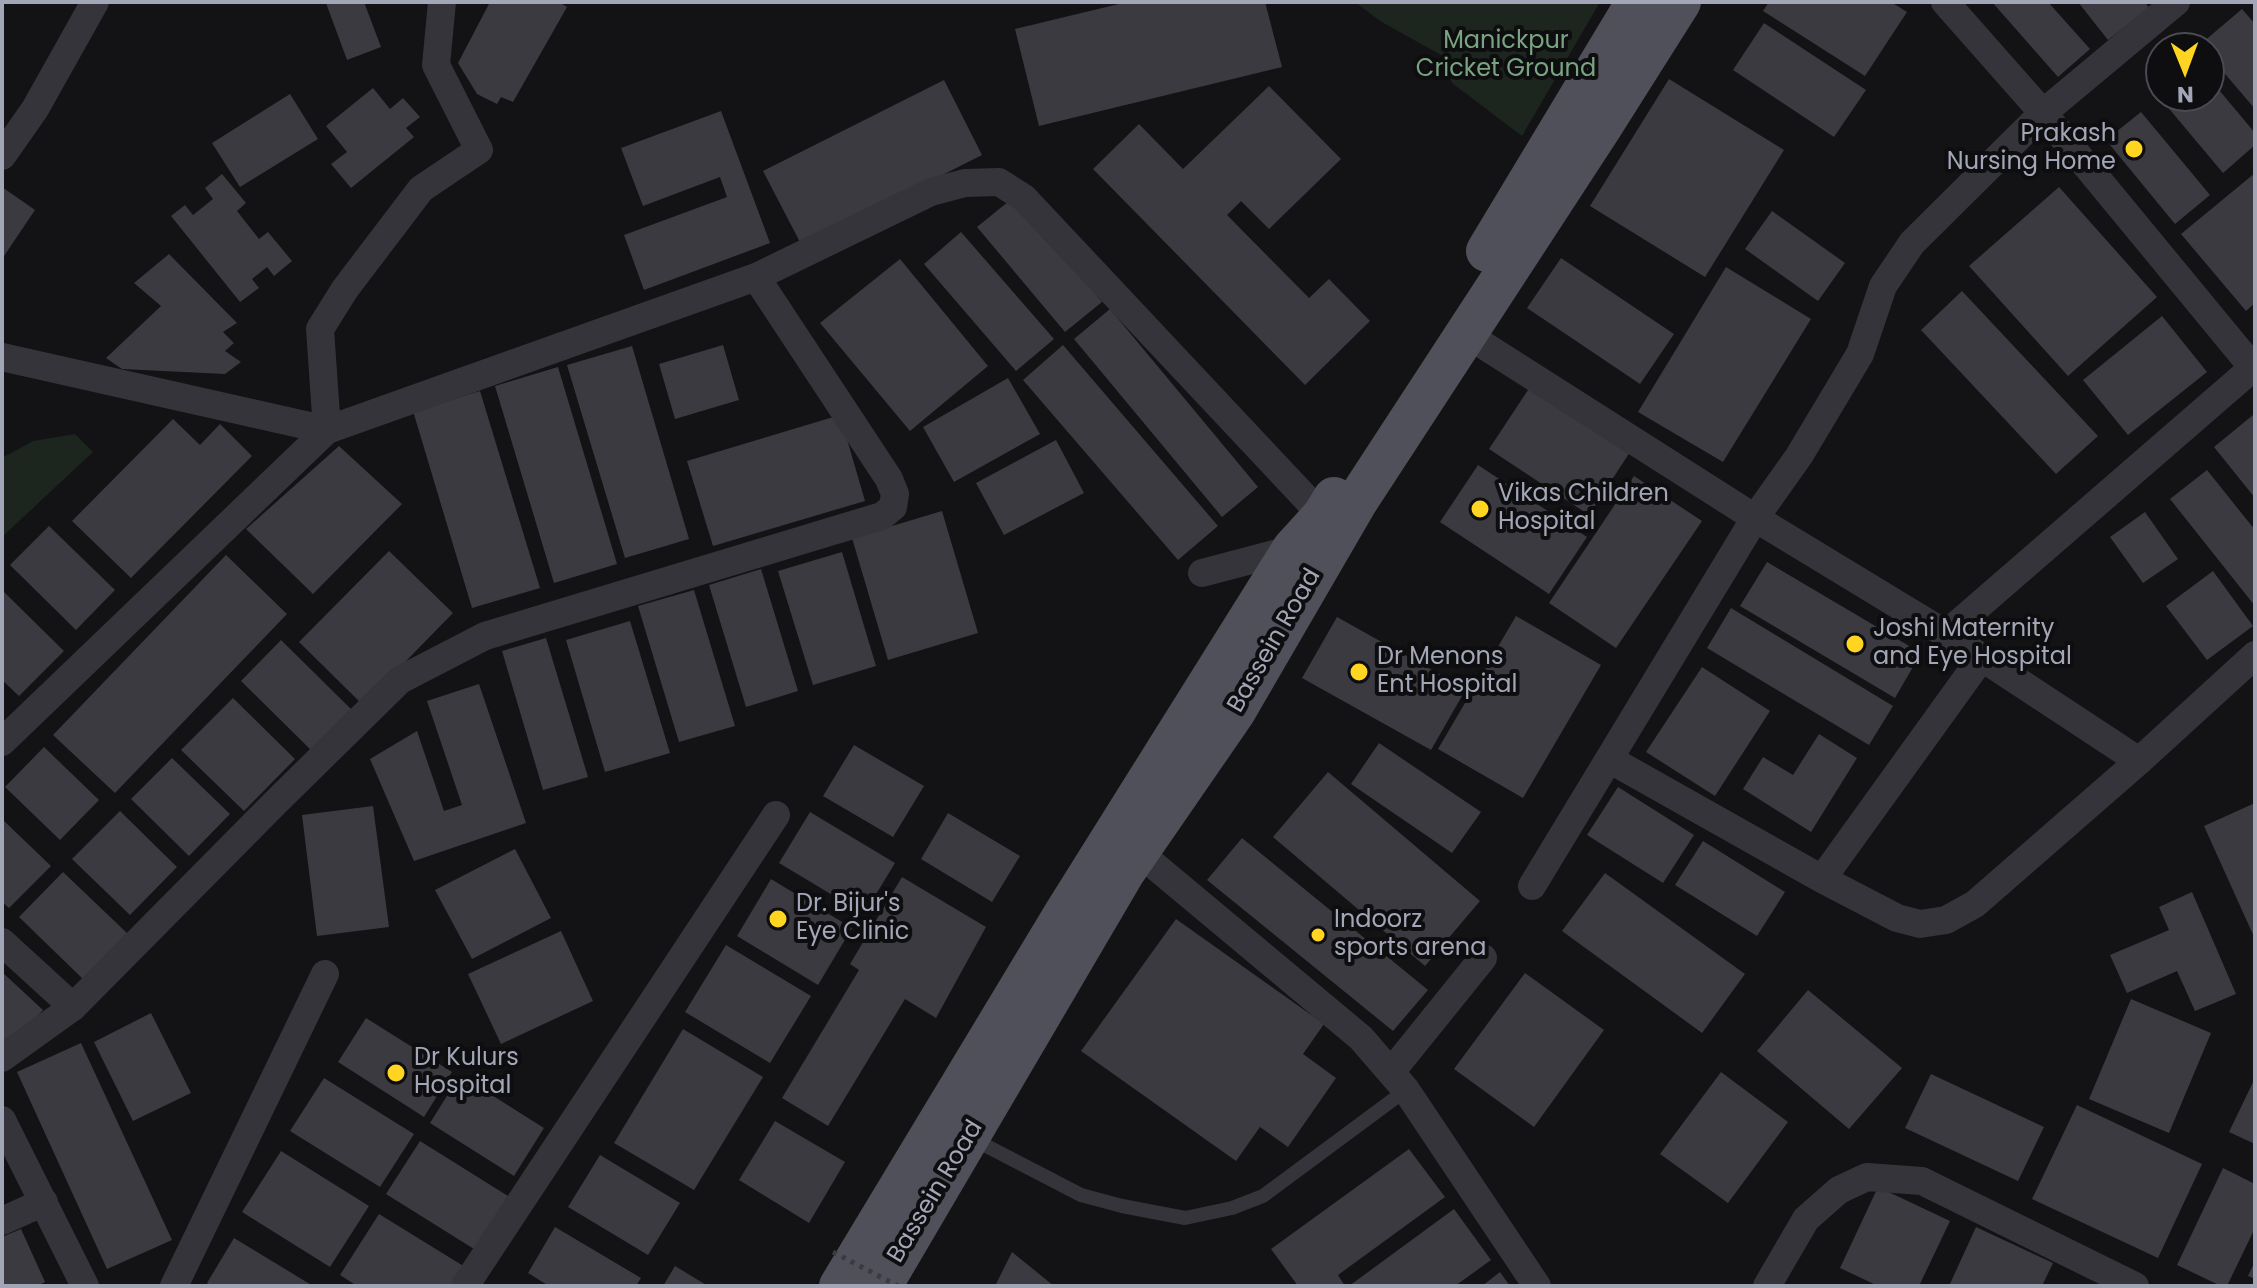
<!DOCTYPE html>
<html>
<head>
<meta charset="utf-8">
<style>
  body { margin:0 }
  #map { position:relative; width:2257px; height:1288px; overflow:hidden; background:#131315; font-family:Poppins,sans-serif }
  canvas { display:block }
  .frame { position:absolute; inset:0; border:4px solid #a3a6b6; pointer-events:none }
  .north { position:absolute; left:2145px; top:32px; width:80px; height:80px; box-sizing:border-box; background:#0e0e10; border:2px solid #4a4b52; border-radius:50%; rotate:179deg; font-size:22px; font-weight:700; line-height:32px; text-align:center; color:#a3a6b6 }
  .north::after { content:''; display:block; margin:auto; width:28px; height:36px; background:#ffd521; clip-path:polygon(50% 0,100% 100%,50% 72%,0 100%) }
</style>
</head>
<body>
<div id="map">
<canvas width="2257" height="1288"></canvas>
<div class="frame"></div>
<div class="north">N</div>
</div>
<script>
const c = document.querySelector('canvas').getContext('2d');
c.lineJoin = 'round';
function paint(path, color) {
  c.fillStyle = color;
  c.fill(path, 'evenodd');
}
function shape(rows) {
  const path = new Path2D();
  for (const r of rows) {
    path.moveTo(r[0], r[1]);
    for (let i = 2; i < r.length; i += 2) path.lineTo(r[i], r[i + 1]);
  }
  return path;
}
function trace(path, color, width, dash) {
  c.strokeStyle = color;
  c.lineWidth = width;
  c.lineCap = dash ? 'butt' : 'round';
  c.setLineDash(dash || []);
  c.stroke(path);
}
function drawText(font, color, halo, rows, align = 'center') {
  c.font = font + ' Poppins,sans-serif';
  c.lineWidth = 8;
  c.setLineDash([]);
  c.textBaseline = 'middle';
  c.strokeStyle = halo;
  c.fillStyle = color;
  for (const [text, x, y, turn = 0] of rows) {
    c.save();
    c.translate(x, y);
    c.rotate((+turn || 0) * Math.PI / 180);
    c.textAlign = isNaN(turn) ? turn : align;
    if (halo) c.strokeText(text, 0, 0);
    c.fillText(text, 0, 0);
    c.restore();
  }
}
const green = shape([
  [1355,2,1600,2,1522,136,1452,83,1441,55,1380,21],
  [75,434,93,452,2,537,2,458,33,441]
]);
const building = shape([
  [329,2,364,2,381,47,347,60,326,3],
  [490,2,559,2,567,7,513,102,501,97,497,104,477,94,458,63],
  [1127,2,1265,2,1282,67,1039,126,1015,29],
  [1769,2,1891,2,1907,12,1865,76,1763,11],
  [1992,2,2048,2,2090,49,2058,77],
  [2078,2,2145,2,2149,8,2108,40],
  [2242,9,2255,24,2255,109,2220,68,2209,78,2209,48,2196,48],
  [1764,23,1866,90,1834,137,1733,70],
  [2161,77,2161,96,2209,96,2209,78,2255,133,2255,145,2223,173,2150,86],
  [1669,79,1784,150,1705,277,1590,206],
  [944,80,982,155,802,246,763,171],
  [1269,86,1341,159,1269,229,1241,201,1227,215,1309,298,1329,279,1370,321,1305,385,1093,169,1139,124,1183,169],
  [373,88,390,109,403,98,420,117,406,128,414,137,351,188,331,164,347,152,326,126],
  [290,94,318,139,240,187,212,143],
  [721,111,770,243,644,290,624,235,727,197,720,177,643,206,621,148],
  [2141,112,2210,195,2175,224,2106,140],
  [2255,173,2255,303,2246,311,2181,234],
  [222,174,246,203,237,211,259,239,268,232,292,261,274,276,267,267,252,279,259,288,240,302,171,216,185,205,193,215,213,199,205,188],
  [2,187,35,210,2,259],
  [2059,187,2157,297,2068,376,1969,266],
  [1014,197,1102,302,1065,332,977,227],
  [1772,211,1845,263,1818,301,1745,249],
  [961,232,1054,339,1016,371,924,264],
  [169,254,237,323,223,332,234,343,225,351,241,362,225,374,122,369,106,358,161,306,134,283],
  [1561,258,1674,334,1640,384,1527,308],
  [900,259,988,366,910,431,820,323],
  [1726,267,1811,319,1723,462,1638,412],
  [1962,291,2098,436,2056,474,1921,330],
  [1110,309,1258,487,1222,517,1074,339],
  [2162,316,2207,372,2128,435,2083,380],
  [723,345,739,400,675,419,659,364],
  [1063,345,1218,526,1178,560,1023,380],
  [632,346,689,539,625,558,567,365],
  [558,367,617,564,554,583,495,386],
  [1008,378,1040,434,954,482,923,427],
  [1530,387,1630,452,1589,515,1489,449],
  [480,391,540,588,472,608,413,411],
  [840,415,865,501,713,546,687,461],
  [2253,415,2255,418,2255,498,2214,447],
  [173,419,200,445,220,424,252,456,131,578,72,521],
  [1056,440,1084,493,1004,535,976,483],
  [339,446,402,504,313,594,246,529],
  [1478,465,1587,537,1549,594,1440,522],
  [2207,470,2255,530,2255,606,2170,499],
  [1634,476,1702,521,1616,648,1549,603],
  [942,511,978,633,888,660,852,538],
  [2145,512,2178,559,2143,583,2110,537],
  [49,526,115,590,76,630,10,565],
  [389,551,453,613,363,705,299,642],
  [842,552,876,666,813,685,778,571],
  [226,555,287,614,115,793,53,735],
  [1767,562,1921,653,1895,698,1740,606],
  [761,569,798,691,746,707,709,585],
  [2213,571,2253,626,2207,660,2166,606],
  [2,590,64,651,19,696,2,680],
  [694,590,735,726,679,742,638,606],
  [1731,608,1893,706,1869,745,1707,648],
  [1516,616,1601,665,1523,798,1438,749],
  [1337,617,1466,689,1431,750,1302,678],
  [630,621,670,753,605,772,566,640],
  [546,638,588,777,543,790,502,651],
  [281,640,351,709,311,750,241,681],
  [1702,667,1770,711,1715,796,1646,752],
  [479,684,526,823,414,861,370,759,417,731,444,811,462,805,427,701],
  [233,698,295,759,244,811,181,750],
  [1819,734,1857,758,1811,832,1743,789,1763,757,1793,775],
  [1379,743,1481,812,1452,853,1351,784],
  [854,745,924,786,893,837,823,796],
  [44,747,99,800,60,840,5,787],
  [172,758,230,814,189,856,131,799],
  [1328,772,1480,901,1425,966,1273,837],
  [1618,787,1694,835,1663,883,1587,835],
  [2255,803,2255,939,2204,826],
  [373,806,389,927,317,936,302,815],
  [120,811,177,867,130,915,72,859],
  [810,812,895,863,864,914,779,863],
  [948,813,1020,856,992,902,921,859],
  [2,819,51,866,9,908,2,902],
  [1242,838,1428,990,1393,1031,1207,880],
  [1703,841,1785,892,1757,936,1675,885],
  [515,849,551,918,472,959,435,890],
  [63,872,128,934,84,980,19,917],
  [1605,873,1745,974,1702,1033,1562,931],
  [902,877,986,927,936,1018,905,999,828,1126,782,1098,859,970,850,964],
  [771,879,852,928,818,985,737,936],
  [2192,892,2236,994,2195,1011,2177,971,2127,993,2110,955,2169,930,2159,907],
  [1176,919,1324,1024,1303,1054,1336,1078,1288,1147,1260,1127,1236,1161,1081,1051],
  [561,931,593,1001,501,1044,468,974],
  [726,945,811,996,770,1063,685,1012],
  [2,972,43,1010,5,1051,2,1049],
  [1525,973,1604,1030,1534,1127,1454,1069],
  [1808,990,1902,1068,1849,1129,1757,1051],
  [2131,999,2211,1033,2169,1133,2089,1099],
  [151,1013,191,1093,133,1121,94,1042],
  [366,1018,452,1072,424,1117,338,1062],
  [683,1029,763,1077,694,1190,614,1143],
  [81,1043,172,1240,107,1269,17,1072],
  [1721,1072,1788,1122,1728,1203,1660,1154],
  [1931,1074,2044,1127,2018,1181,1905,1128],
  [460,1075,544,1128,514,1176,430,1123],
  [324,1078,414,1134,380,1187,290,1131],
  [2255,1078,2255,1144,2229,1132],
  [2077,1105,2202,1164,2158,1258,2032,1199],
  [775,1121,845,1162,809,1223,739,1180],
  [420,1141,508,1196,474,1249,386,1194],
  [1409,1149,1445,1197,1338,1275,1345,1286,1298,1286,1271,1249],
  [281,1151,369,1206,330,1267,242,1212],
  [600,1155,680,1203,648,1255,568,1207],
  [2223,1168,2255,1184,2255,1228,2227,1286,2221,1286,2177,1265],
  [1878,1187,1950,1221,1919,1286,1878,1286,1840,1268],
  [1454,1209,1491,1260,1455,1286,1349,1286],
  [379,1214,465,1267,453,1286,357,1286,340,1275],
  [555,1227,641,1278,636,1286,549,1286,528,1273],
  [1976,1227,2053,1263,2042,1286,1949,1286],
  [21,1229,45,1282,37,1286,2,1286,2,1237],
  [234,1238,313,1286,211,1286,207,1283],
  [1012,1252,1054,1286,995,1286],
  [2255,1261,2255,1279,2248,1276],
  [675,1266,708,1286,663,1286],
  [1500,1272,1510,1286,1482,1286]
]);
const lane = shape([
  [973,1139,1081,1195,1122,1206,1185,1218,1232,1208,1263,1196,1406,1090]
]);
const street = shape([
  [1945,2,2043,113,2255,370],
  [2,156,35,109,95,2],
  [1466,334,1755,518,1946,634,2139,761],
  [2,357,327,430,320,329,345,289,421,189,479,150,436,65,442,2],
  [1202,573,1293,549],
  [1946,634,2255,366],
  [2,742,327,430,756,277,931,192,965,183,999,182,1024,198,1332,526],
  [1609,759,1822,879,1897,918,1920,924,1946,920,1975,904,2139,761,2255,655],
  [1125,841,1361,1038,1406,1090,1537,1286],
  [1822,879,1982,657],
  [1532,886,1755,518,1799,456,1860,354,1883,286,1912,243,2043,113,2176,2],
  [2,942,73,1007],
  [2,1058,73,1007,276,802,400,680,485,636,882,516,893,507,895,494,889,479,756,277],
  [1391,1072,1483,958],
  [2,1120,85,1286],
  [2,1221,44,1202],
  [174,1286,325,974],
  [465,1286,776,815],
  [1767,1286,1806,1219,1839,1190,1867,1177,1922,1181,2135,1286]
]);
const primary = shape([
  [1487,251,1637,2],
  [840,1286,1065,913,1293,549,1323,516,1334,498],
  [881,1286,1124,872,1235,711,1357,501,1601,127,1680,2]
]);
const pathBridge = shape([
  [833,1252,898,1286]
]);
const markers = [
  [2134,149,10,"#ffd521"],
  [1480,509,10,"#ffd521"],
  [1855,644,10,"#ffd521"],
  [1359,672,10,"#ffd521"],
  [778,919,10,"#ffd521"],
  [1318,935,8,"#ffd521"],
  [396,1073,10,"#ffd521"]
];
const parkNames = [
  ["Manickpur",1506,42],
  ["Cricket Ground",1506,70]
];
const poiNames = [
  ["Prakash",2116,135,"right"],
  ["Nursing Home",2116,163,"right"],
  ["Vikas Children",1498,495],
  ["Hospital",1498,523],
  ["Joshi Maternity",1873,630],
  ["and Eye Hospital",1873,658],
  ["Dr Menons",1377,658],
  ["Ent Hospital",1377,686],
  ["Dr. Bijur's",796,905],
  ["Eye Clinic",796,933],
  ["Indoorz",1334,921],
  ["sports arena",1334,949],
  ["Dr Kulurs",414,1059],
  ["Hospital",414,1087]
];
const streetNames = [
  ["Bassein Road",1275,641,-60],
  ["Bassein Road",936,1192,-59]
];
paint(green, '#1d251f');
paint(building, '#3a3a40');
trace(lane, '#34343a', 14);
trace(street, '#34343a', 28);
trace(primary, '#4f5059', 42);
trace(pathBridge, '#3a3b41', 5, [4, 6]);
for (const [x, y, r, color] of markers) {
  const dot = new Path2D();
  dot.arc(x, y, r, 0, 2 * Math.PI);
  c.fillStyle = color;
  c.fill(dot);
  trace(dot, '#0e0e10', 3);
}
drawText('24px', '#79a381', '#0e0e10', parkNames);
drawText('24px', '#a3a6b6', '#0e0e10', poiNames, 'left');
drawText('24px', '#a3a6b6', '#0e0e10', streetNames);
</script>
</body>
</html>
